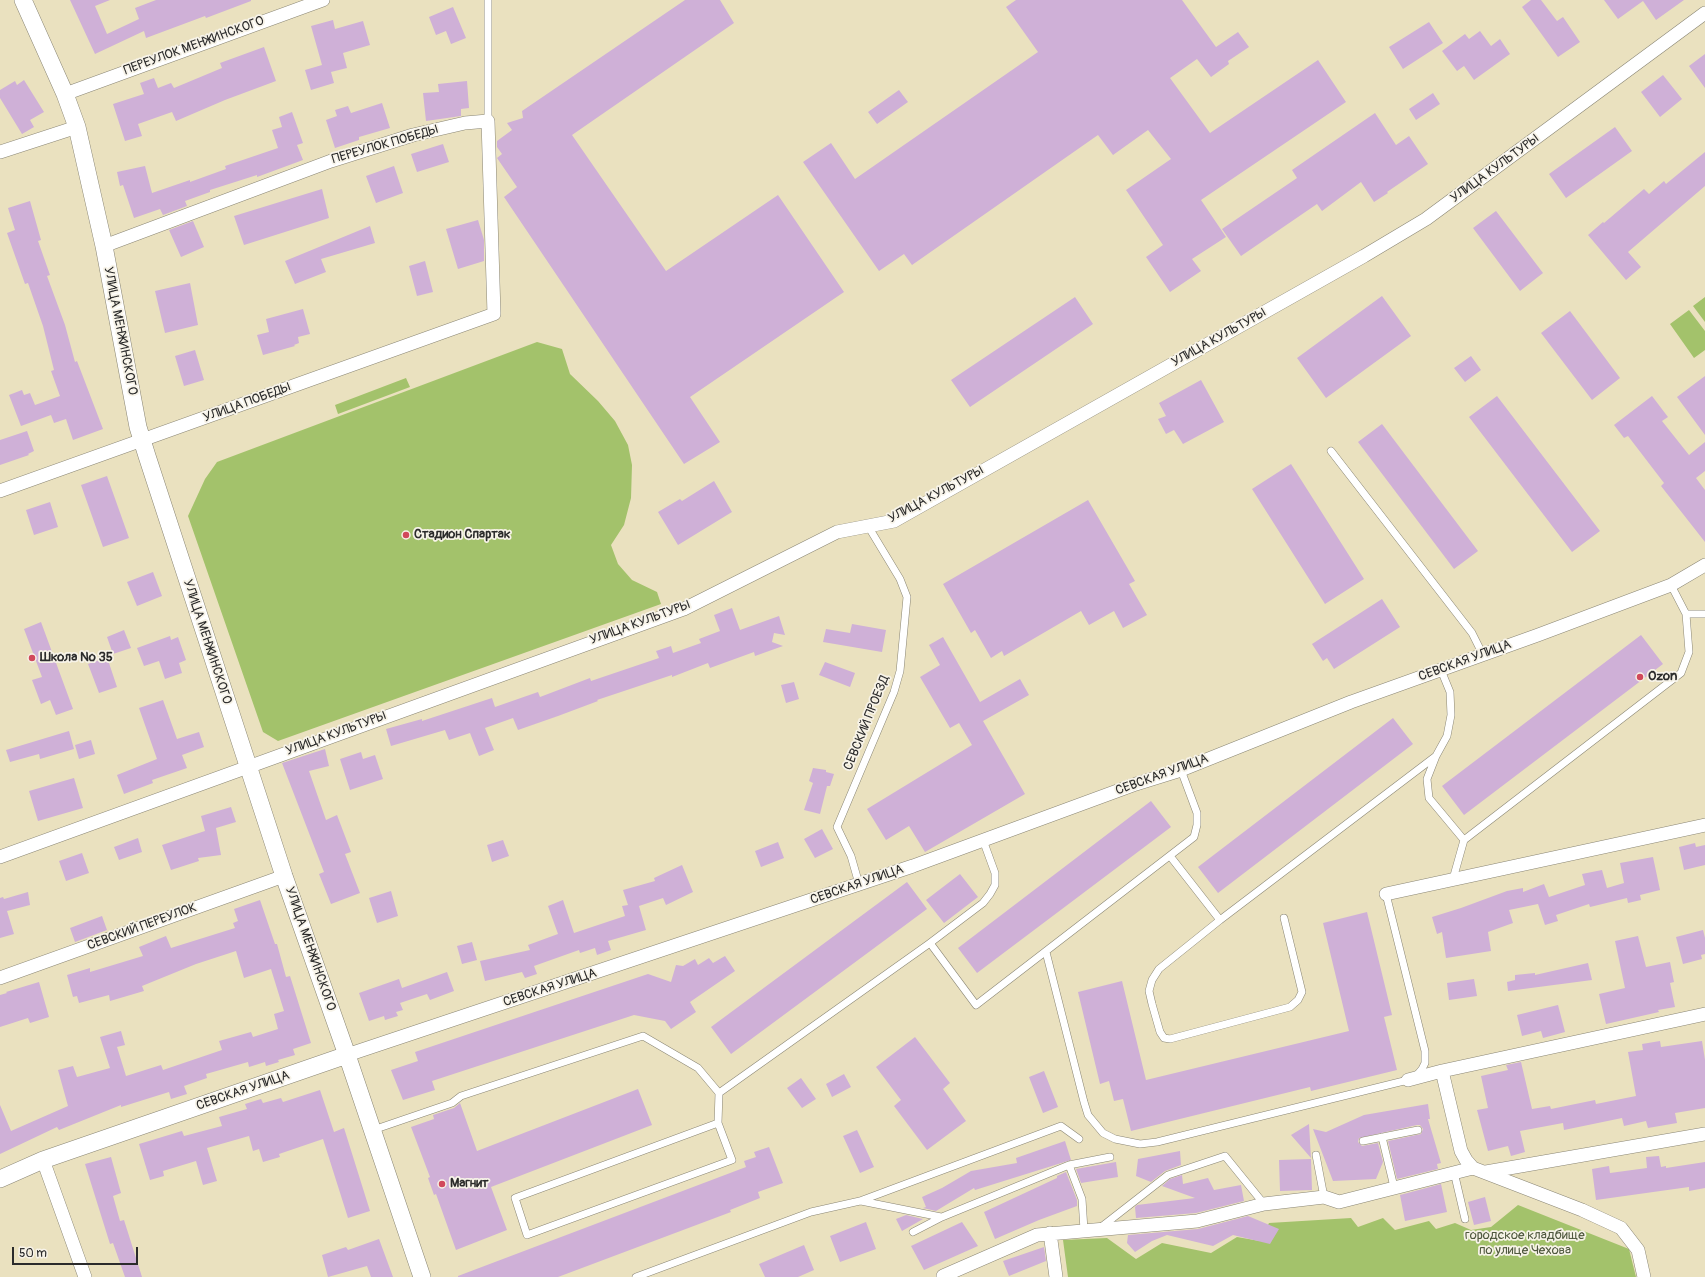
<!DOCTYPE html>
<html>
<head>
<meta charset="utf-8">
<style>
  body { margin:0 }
  #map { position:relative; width:1705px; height:1277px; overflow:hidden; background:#eae1bf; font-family:Pangolin,sans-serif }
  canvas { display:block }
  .scale { position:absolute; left:12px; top:1247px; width:126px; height:18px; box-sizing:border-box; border:2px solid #2b2b2b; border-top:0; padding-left:5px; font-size:12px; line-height:14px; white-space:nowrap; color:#2b2b2b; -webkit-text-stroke:3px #f7f3e8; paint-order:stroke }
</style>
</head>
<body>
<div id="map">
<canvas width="1705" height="1277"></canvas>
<div class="scale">50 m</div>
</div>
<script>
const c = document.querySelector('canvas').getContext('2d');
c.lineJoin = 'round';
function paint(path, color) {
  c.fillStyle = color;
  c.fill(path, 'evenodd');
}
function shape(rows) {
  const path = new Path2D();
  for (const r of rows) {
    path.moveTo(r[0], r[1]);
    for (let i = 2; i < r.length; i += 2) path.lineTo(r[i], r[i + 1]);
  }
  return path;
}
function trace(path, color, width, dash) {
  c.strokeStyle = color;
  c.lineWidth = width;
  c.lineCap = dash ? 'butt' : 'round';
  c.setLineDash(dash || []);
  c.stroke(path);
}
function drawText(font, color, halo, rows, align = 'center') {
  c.font = font + ' Pangolin,sans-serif';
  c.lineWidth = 3.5;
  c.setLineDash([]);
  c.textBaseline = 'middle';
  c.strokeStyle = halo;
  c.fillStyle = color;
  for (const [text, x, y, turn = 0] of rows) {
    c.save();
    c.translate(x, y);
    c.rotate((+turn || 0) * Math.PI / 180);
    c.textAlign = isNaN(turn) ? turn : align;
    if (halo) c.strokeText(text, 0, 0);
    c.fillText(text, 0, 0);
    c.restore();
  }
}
const green = shape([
  [1705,297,1705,322,1693,306],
  [1689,310,1705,331,1705,350,1694,358,1670,324],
  [537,342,562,349,570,374,598,401,615,421,628,445,632,465,631,498,624,525,611,545,618,564,632,580,657,592,661,604,278,741,263,732,188,516,205,479,217,462],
  [406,378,410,387,338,414,335,405],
  [1518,1205,1629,1249,1636,1277,1068,1277,1063,1240,1107,1238,1136,1259,1162,1243,1211,1253,1237,1237,1260,1241,1269,1223,1351,1218,1358,1227,1383,1218,1395,1230,1429,1221,1436,1229,1455,1223,1471,1230,1491,1227]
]);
const building = shape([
  [70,0,110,0,95,6,107,34,139,19,135,8,156,0,251,0,251,1,206,18,205,16,146,38,144,31,95,54],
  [685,0,720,0,734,23,572,135,666,271,778,195,844,292,690,397,720,442,684,464,504,197,517,187,497,158,502,154,497,147,497,141,512,130,507,123,523,118,522,111],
  [1016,0,1182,0,1216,47,1238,32,1249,47,1228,61,1229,64,1211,77,1197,59,1170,78,1210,133,1318,60,1346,102,1201,200,1226,237,1192,259,1201,271,1170,292,1146,257,1163,245,1126,190,1171,159,1148,130,1113,155,1098,135,912,265,904,254,879,271,803,162,831,143,855,179,1038,52,1006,7],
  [1531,0,1541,0,1557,21,1563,17,1580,42,1558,57,1522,7],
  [1604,0,1684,0,1656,20,1643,1,1618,19],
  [453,7,466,38,451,44,446,31,436,35,429,17],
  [333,20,335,29,363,21,370,45,343,53,347,68,331,72,334,83,311,90,305,70,322,65,311,26],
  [1429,22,1443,43,1403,69,1389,47],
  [1480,31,1491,46,1500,39,1510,54,1474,80,1464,66,1457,71,1442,51,1465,34,1469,39],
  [264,47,276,81,225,100,176,121,172,112,138,124,142,136,125,141,113,104,144,94,140,83,154,78,158,88,171,83,174,88,222,68,220,63],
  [1705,54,1705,88,1689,66],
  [1663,75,1682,99,1660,117,1641,92],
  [24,80,44,112,30,120,34,127,22,134,0,98,0,90,15,81,17,85],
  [467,81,469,108,461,109,461,116,426,121,423,93,439,92,438,84],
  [899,90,908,102,877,124,868,112],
  [1433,93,1440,104,1416,120,1409,109],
  [382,103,390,128,359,137,359,140,335,148,326,120,337,116,335,110,348,106,351,113],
  [292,112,303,143,297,145,303,160,257,177,257,175,210,190,210,192,185,201,187,206,163,215,160,209,134,218,123,185,120,186,117,172,145,166,152,193,190,180,190,182,226,169,225,166,278,148,272,130,282,127,279,117],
  [1375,113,1396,145,1409,136,1428,164,1387,192,1388,193,1374,202,1361,182,1322,211,1317,204,1241,256,1222,229,1297,178,1292,170],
  [1615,127,1632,151,1566,198,1549,174],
  [443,144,449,162,417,172,411,154],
  [1705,152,1705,186,1628,252,1641,267,1626,280,1588,235,1603,222,1604,223,1644,189,1649,194,1664,181,1666,184],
  [394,166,403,193,376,203,366,176],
  [322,189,329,218,244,245,234,216],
  [30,201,41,240,38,241,50,275,47,276,65,325,75,362,77,361,103,429,73,440,66,419,54,423,51,415,21,426,9,395,22,390,24,395,30,393,35,405,60,396,51,371,54,370,43,326,28,283,25,284,7,233,15,230,8,208],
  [1496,211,1543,273,1520,291,1473,228],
  [478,220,484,240,484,261,458,269,446,229],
  [193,221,204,247,181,257,169,230],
  [370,226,375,243,321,259,326,272,295,284,285,261],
  [425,261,433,292,417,296,409,266],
  [190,283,198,325,165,333,155,291],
  [1382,296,1411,336,1326,398,1297,358],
  [1075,297,1093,324,970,407,951,380],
  [303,309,310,334,298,337,299,343,294,345,295,346,263,355,257,335,269,332,266,319],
  [1570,311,1620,378,1592,400,1541,333],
  [195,350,204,380,184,386,175,356],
  [1471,356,1481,370,1465,382,1454,368],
  [1705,376,1705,435,1677,397],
  [1201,380,1224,422,1183,444,1174,430,1166,434,1158,419,1166,416,1159,403],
  [1497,396,1600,531,1572,552,1469,417],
  [1652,396,1668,417,1662,421,1689,455,1705,442,1705,471,1696,478,1705,490,1705,542,1661,486,1664,483,1628,436,1624,438,1614,425],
  [1382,424,1478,551,1454,569,1358,442],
  [27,431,34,451,28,454,29,455,0,465,0,440],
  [1291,464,1364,579,1325,604,1252,489],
  [107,476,129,538,103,547,81,485],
  [714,481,732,512,678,545,658,512,680,499,682,501],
  [1088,500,1135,581,1129,584,1147,615,1123,628,1114,611,1089,625,1081,611,1004,656,1002,651,991,658,975,630,971,633,943,584],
  [50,502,58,527,34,535,26,510],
  [153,572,162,596,137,606,127,582],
  [1382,599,1400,627,1334,669,1327,658,1323,661,1312,644],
  [732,608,740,630,779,616,785,635,774,633,772,642,783,646,755,656,754,652,710,668,708,663,672,677,672,675,597,700,598,701,558,716,518,730,513,718,485,728,494,750,479,756,470,733,449,740,445,730,391,746,386,729,422,719,422,721,492,698,495,707,538,692,540,697,590,678,591,681,659,658,656,651,671,646,673,653,701,643,699,639,720,631,714,615],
  [41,622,73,709,56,715,50,700,41,704,32,680,42,677,24,629],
  [852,624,886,630,882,652,823,642,826,629,850,633],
  [124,630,131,648,113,654,107,637],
  [1641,635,1663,664,1464,815,1442,786],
  [170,636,171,640,178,637,186,660,179,663,182,673,165,679,159,661,144,666,137,648],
  [943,637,980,702,1020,679,1029,695,983,721,1025,794,925,852,909,826,886,840,867,809,972,745,959,723,950,728,920,677,940,665,929,645],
  [107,657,117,687,99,693,88,664],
  [825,662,855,673,850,687,819,675],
  [794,682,799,699,786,703,781,685],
  [163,700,177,739,199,732,204,747,182,755,187,768,152,780,153,783,124,794,117,775,157,759,139,708],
  [1393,718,1413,744,1218,893,1198,867],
  [69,731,74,749,40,759,39,754,10,762,6,750],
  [91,740,95,754,79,759,75,745],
  [325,749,329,766,309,771,326,820,337,815,351,852,345,854,360,893,331,904,319,874,324,872,282,763],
  [361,752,363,759,375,755,383,779,350,790,340,759],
  [813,768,826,770,826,772,834,774,830,786,827,786,820,814,804,810,813,783,809,781],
  [74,778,83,808,38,821,29,791],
  [1151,801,1171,827,977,973,958,948],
  [231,807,236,822,216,828,221,855,198,858,199,861,171,870,162,845,205,831,201,816],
  [822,829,833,849,815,858,804,839],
  [138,838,142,852,119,860,114,847],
  [503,840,509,856,492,862,487,845],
  [778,842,784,858,761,867,755,851],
  [1695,843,1696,847,1705,845,1705,865,1684,870,1679,847],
  [82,853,89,873,66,881,59,861],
  [1653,857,1660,890,1640,895,1641,900,1628,903,1627,898,1590,907,1589,904,1556,915,1558,921,1545,925,1538,904,1509,910,1513,923,1488,932,1491,951,1446,958,1442,932,1437,934,1432,917,1461,908,1507,891,1523,888,1523,892,1544,884,1549,897,1585,885,1582,874,1602,870,1607,888,1624,883,1620,863],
  [682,865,693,892,666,905,663,898,639,906,646,930,608,941,611,950,597,955,595,948,580,953,579,950,534,966,537,974,525,978,522,972,485,981,480,961,530,950,528,945,558,934,548,906,563,900,574,933,625,916,622,906,628,905,623,890,655,881,654,878],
  [960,874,978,897,944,923,926,900],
  [907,882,927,909,731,1054,711,1027],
  [391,891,398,916,377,923,369,898],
  [28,892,30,905,7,911,14,934,0,938,0,898,3,897,4,899],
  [260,900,275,944,277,944,286,977,290,976,311,1043,293,1049,295,1055,278,1060,279,1062,266,1066,265,1062,249,1067,248,1062,206,1074,207,1078,184,1086,187,1094,171,1099,169,1092,121,1107,121,1105,59,1130,57,1127,0,1154,0,1105,11,1131,68,1106,58,1070,73,1066,77,1077,110,1068,100,1037,121,1031,125,1045,117,1047,126,1076,161,1065,163,1070,222,1050,219,1041,251,1032,253,1037,278,1029,274,1014,284,1011,271,969,244,978,236,951,196,964,142,986,144,991,110,1001,109,995,79,1003,77,996,73,997,67,975,90,968,90,972,143,956,139,947,166,936,171,948,235,928,233,923,238,921,234,909],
  [1367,912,1392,1015,1384,1017,1397,1070,1311,1091,1310,1087,1131,1131,1123,1099,1114,1101,1109,1081,1100,1084,1078,992,1122,981,1146,1080,1349,1031,1323,923],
  [102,916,107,930,75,942,70,928],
  [1703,930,1705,938,1705,954,1701,955,1702,959,1683,964,1676,937],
  [1638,936,1646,967,1670,962,1674,982,1670,983,1675,1007,1658,1010,1659,1012,1606,1024,1599,994,1625,988,1615,941],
  [472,942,477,960,462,964,457,946],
  [725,956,735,971,690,1002,696,1012,671,1029,665,1021,634,1015,432,1081,435,1090,403,1100,391,1070,418,1061,415,1052,648,974,671,982,676,965,683,966,695,959,698,965,709,958,713,963],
  [1588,963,1592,980,1508,991,1507,982,1515,980,1515,975,1535,973,1535,975],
  [447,972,454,991,430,1000,427,994,400,1003,403,1010,396,1012,398,1016,385,1020,384,1016,369,1021,359,993,399,979,402,988],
  [1474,979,1477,996,1449,1000,1447,983],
  [39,982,49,1017,30,1023,28,1018,0,1027,0,995,7,993,6,992],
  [1558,1005,1565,1032,1543,1038,1541,1031,1522,1036,1517,1015],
  [915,1037,950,1083,943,1089,966,1121,927,1150,894,1106,901,1100,876,1067],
  [1660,1041,1661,1047,1702,1041,1705,1060,1705,1108,1675,1113,1677,1123,1648,1128,1646,1121,1624,1126,1622,1118,1564,1130,1563,1123,1520,1131,1525,1152,1511,1156,1508,1146,1488,1151,1477,1110,1488,1108,1481,1076,1508,1070,1506,1065,1521,1062,1532,1109,1550,1106,1551,1109,1595,1100,1596,1104,1636,1096,1628,1052,1643,1050,1642,1044],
  [1044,1071,1058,1107,1043,1113,1029,1077],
  [844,1074,851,1087,832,1097,826,1084],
  [801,1078,816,1099,802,1108,787,1088],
  [638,1089,652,1125,491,1187,507,1230,456,1250,436,1194,434,1195,428,1178,430,1177,411,1127,434,1119,433,1115,454,1108,460,1103,477,1151],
  [320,1090,334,1132,344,1128,370,1211,348,1218,323,1139,279,1154,280,1157,263,1162,259,1149,253,1151,249,1136,207,1148,217,1181,203,1185,196,1161,163,1171,164,1176,150,1180,139,1144,182,1131,184,1136,222,1126,219,1117,247,1109,245,1104,261,1099,263,1103,281,1098,283,1102],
  [1428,1104,1430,1119,1428,1119,1441,1163,1437,1164,1438,1169,1397,1179,1388,1141,1421,1134,1423,1129,1420,1125,1417,1125,1359,1138,1358,1142,1362,1146,1378,1143,1383,1162,1376,1179,1333,1181,1313,1129,1326,1132,1364,1115],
  [1309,1124,1311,1158,1291,1135],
  [857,1130,874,1167,860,1173,843,1136],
  [1065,1141,1071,1160,975,1190,974,1188,936,1211,923,1208,926,1207,922,1197,942,1188,971,1171,1017,1163,1016,1158],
  [769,1147,783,1183,758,1192,760,1198,730,1210,731,1212,558,1277,458,1277,458,1276,746,1167,744,1161,756,1157,754,1152],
  [1180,1151,1181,1165,1165,1171,1151,1182,1136,1176,1138,1159],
  [1659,1156,1661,1167,1666,1166,1666,1168,1705,1162,1705,1188,1689,1191,1689,1187,1596,1200,1592,1169,1609,1166,1610,1173,1647,1168,1646,1157],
  [111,1157,121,1193,113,1196,120,1221,124,1220,142,1277,125,1277,113,1243,110,1244,85,1164],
  [1311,1159,1312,1190,1280,1191,1279,1160],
  [1116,1162,1118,1177,1081,1183,1076,1169],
  [1066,1172,1077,1200,1077,1206,1039,1220,995,1239,984,1212,1057,1178,1057,1176],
  [1182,1175,1183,1184,1208,1178,1214,1190,1241,1185,1244,1201,1196,1213,1136,1218,1135,1207,1137,1205,1195,1198,1162,1186,1170,1179],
  [1441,1184,1447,1212,1405,1221,1400,1195],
  [1485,1197,1491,1221,1474,1225,1468,1202],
  [906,1215,923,1219,902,1231,896,1219],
  [1248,1216,1279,1229,1270,1244,1233,1235,1213,1246,1167,1235,1152,1241,1135,1252,1127,1243,1128,1235,1198,1229],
  [866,1222,876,1249,840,1262,830,1236],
  [962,1222,978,1246,924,1270,911,1246],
  [379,1239,393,1277,371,1277,367,1266,328,1277,322,1255,346,1247,348,1250],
  [804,1245,814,1270,798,1277,765,1277,759,1264],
  [1044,1247,1046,1261,1009,1276,1003,1261]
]);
const service = shape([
  [488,121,488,0],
  [1331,451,1472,633,1483,655],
  [1686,614,1705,614],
  [1436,756,1427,779,1429,798,1464,840,1453,879],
  [983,840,995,873,995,885,990,894,983,903,930,943,976,1005,1194,837,1197,825,1197,813,1181,770],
  [1464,840,1681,673,1689,652,1686,614,1671,585],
  [1170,856,1220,920,1436,756,1447,736,1451,715,1450,692,1441,670],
  [859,884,851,856,837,827,894,692,900,671,907,597,900,579,868,526],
  [1220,920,1159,969,1152,980,1149,991,1152,1004,1160,1032,1164,1038,1170,1039,1290,1007,1298,1000,1302,992,1284,918],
  [1046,952,1084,1102,1088,1115,1103,1133,1115,1139,1140,1144,1157,1142,1408,1080,1416,1076,1422,1069,1425,1063,1425,1051,1386,894],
  [718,1123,732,1160,527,1235,515,1198,718,1123,719,1093],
  [373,1130,452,1103,461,1096,643,1036,698,1068,719,1093,930,943],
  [1382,1137,1394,1187],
  [1363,1141,1418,1130],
  [1316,1155,1324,1197],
  [1069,1165,1110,1157],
  [1454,1172,1465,1219],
  [861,1201,941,1217],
  [1100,1228,1168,1175,1225,1156,1264,1204],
  [913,1232,942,1217,1069,1165,1082,1199,1084,1230],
  [636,1277,811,1212,860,1201,1061,1126,1079,1139]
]);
const minor = shape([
  [65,94,323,0],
  [0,152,77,127],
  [0,491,494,314,488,121,465,123,413,135,331,161,104,246],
  [0,857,684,609,837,532,894,521,1364,256,1426,219,1705,13],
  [1386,894,1705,825],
  [0,978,284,876],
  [347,1055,913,866,1136,784,1181,770,1351,702,1538,635,1671,585,1705,565],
  [1442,1071,1705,1014],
  [1408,1080,1442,1071,1461,1151,1466,1160,1473,1168,1582,1210,1621,1228,1638,1250,1644,1277],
  [43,1160,85,1277],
  [1486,1172,1705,1134],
  [1050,1233,1056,1277],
  [943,1276,1037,1235,1197,1221,1264,1204,1324,1197,1339,1202,1473,1168]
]);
const tertiary = shape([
  [23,0,65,94,77,127,104,246,138,427,147,456,284,876,347,1055,422,1277],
  [0,1179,43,1160,347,1055]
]);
const markers = [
  [406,535,4,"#d1495b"],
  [32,658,4,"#d1495b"],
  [1640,677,4,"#d1495b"],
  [442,1184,4,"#d1495b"]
];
const streetNames = [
  ["ПЕРЕУЛОК МЕНЖИНСКОГО",194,46,-20],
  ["ПЕРЕУЛОК ПОБЕДЫ",385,145,-16],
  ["УЛИЦА КУЛЬТУРЫ",1495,169,-36],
  ["УЛИЦА МЕНЖИНСКОГО",120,331,79],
  ["УЛИЦА КУЛЬТУРЫ",1219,338,-29],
  ["УЛИЦА ПОБЕДЫ",247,403,-20],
  ["УЛИЦА КУЛЬТУРЫ",936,495,-28],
  ["УЛИЦА КУЛЬТУРЫ",640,623,-20],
  ["УЛИЦА МЕНЖИНСКОГО",207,642,72],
  ["СЕВСКАЯ УЛИЦА",1465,661,-20],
  ["СЕВСКИЙ ПРОЕЗД",867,723,-68],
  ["УЛИЦА КУЛЬТУРЫ",336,734,-20],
  ["СЕВСКАЯ УЛИЦА",1162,775,-20],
  ["СЕВСКАЯ УЛИЦА",857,885,-19],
  ["СЕВСКИЙ ПЕРЕУЛОК",142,927,-20],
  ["УЛИЦА МЕНЖИНСКОГО",310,949,71],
  ["СЕВСКАЯ УЛИЦА",550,988,-18],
  ["СЕВСКАЯ УЛИЦА",243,1091,-19]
];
const poiNames = [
  ["Стадион Спартак",414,535],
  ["Школа № 35",40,658],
  ["Ozon",1648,677],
  ["Магнит",450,1184]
];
const parkNames = [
  ["городское кладбище",1525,1236],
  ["по улице Чехова",1525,1251]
];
paint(green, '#a3c26b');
paint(building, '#cfb0d7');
trace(service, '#8a8675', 8);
trace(minor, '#8a8675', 14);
trace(tertiary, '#8a8675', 18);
trace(service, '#fff', 7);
trace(minor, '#fff', 13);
trace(tertiary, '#fff', 17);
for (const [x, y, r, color] of markers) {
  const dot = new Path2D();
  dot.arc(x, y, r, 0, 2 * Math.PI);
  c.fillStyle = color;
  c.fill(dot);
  trace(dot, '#f7f3e8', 1.5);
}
drawText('13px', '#2b2b2b', '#f7f3e8', streetNames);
drawText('bold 13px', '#2b2b2b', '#f7f3e8', poiNames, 'left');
drawText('13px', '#4f583e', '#f7f3e8', parkNames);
</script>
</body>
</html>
